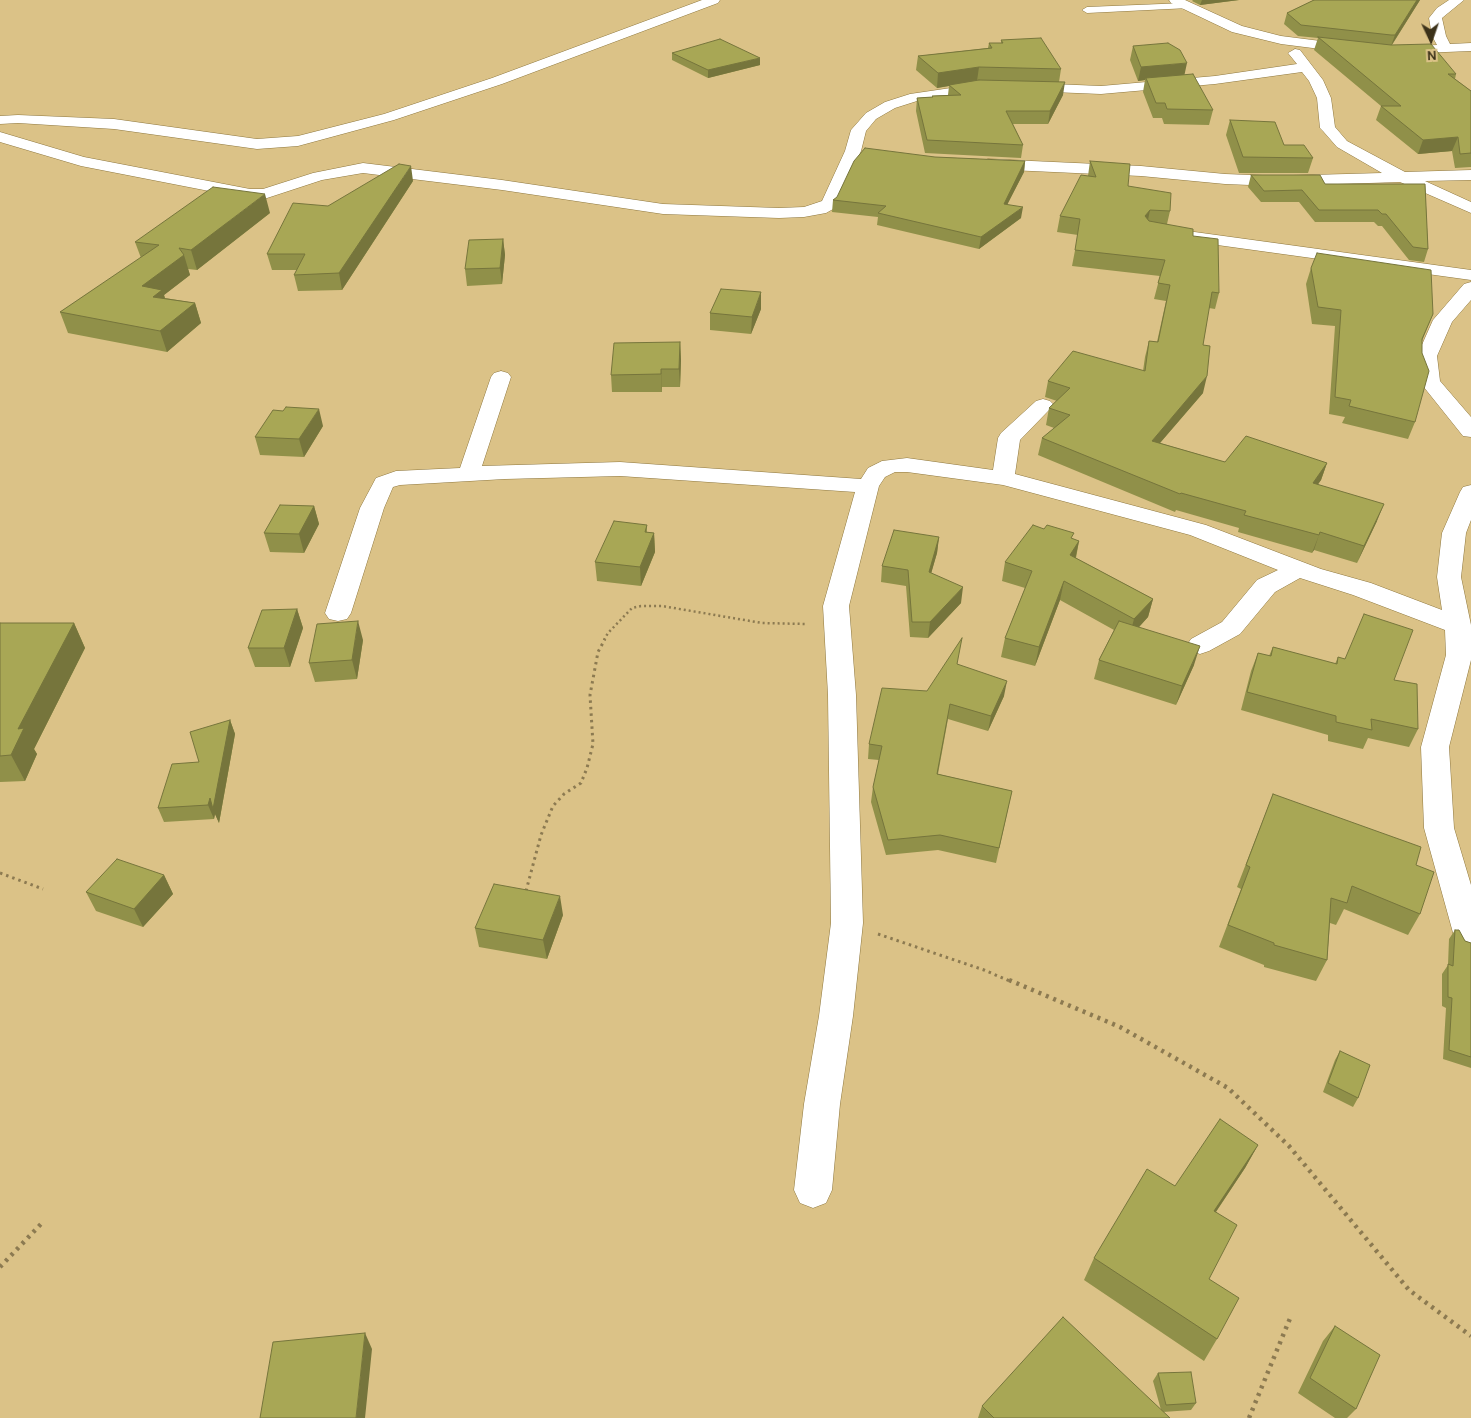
<!DOCTYPE html>
<html>
<head>
<meta charset="utf-8">
<style>
  body { margin:0 }
  #map { position:relative; width:1471px; height:1418px; overflow:hidden; background:#dbc287; font-family:Karla,sans-serif }
  canvas { display:block }
  .north { position:absolute; left:1406px; top:15px; width:50px; height:50px; -webkit-text-stroke:4px #dbc287; paint-order:stroke; rotate:177deg; font-size:14px; font-weight:700; line-height:20px; text-align:center; color:#3c321a }
  .north::after { content:''; display:block; margin:auto; width:18px; height:22px; background:#3c321a; clip-path:polygon(50% 0,100% 100%,50% 72%,0 100%) }
</style>
</head>
<body>
<div id="map">
<canvas width="1471" height="1418"></canvas>
<div class="north">N</div>
</div>
<script>
const c = document.querySelector('canvas').getContext('2d');
c.lineJoin = 'round';
function shape(rows) {
  const path = new Path2D();
  for (const r of rows) {
    path.moveTo(r[0], r[1]);
    for (let i = 2; i < r.length; i += 2) path.lineTo(r[i], r[i + 1]);
  }
  return path;
}
function trace(path, color, width, dash) {
  c.strokeStyle = color;
  c.lineWidth = width;
  c.lineCap = dash ? 'butt' : 'round';
  c.setLineDash(dash || []);
  c.stroke(path);
}
function paint(path, color) {
  c.fillStyle = color;
  c.fill(path, 'evenodd');
}
const pathFar2 = shape([
  [604,640,608,633,632,608,641,606,662,606,762,623,806,624]
]);
const pathFar1 = shape([
  [0,873,43,889],
  [526,891,541,835,553,806,564,794,581,783,587,768,593,744,590,695,598,652,605,639],
  [878,934,984,970,1012,982]
]);
const path = shape([
  [1009,980,1120,1027,1228,1088,1289,1146,1409,1290,1471,1336],
  [0,1267,41,1224],
  [1249,1418,1291,1316]
]);
const lane = shape([
  [1186,3,1189,4,1189,8,1087,13,1082,10,1087,7,1186,3]
]);
const street = shape([
  [702,0,720,0,718,3,502,84,394,120,298,146,257,149,114,129,18,123,0,124,0,116,18,115,114,119,257,139,298,136,384,114,492,78,702,0],
  [1169,0,1185,0,1242,26,1281,36,1352,45,1359,49,1352,53,1281,44,1232,32,1171,3,1169,0],
  [1449,0,1464,0,1442,18,1446,36,1450,44,1471,43,1471,51,1395,54,1393,51,1395,48,1400,47,1437,45,1432,36,1429,18,1437,8,1449,0],
  [1295,49,1300,50,1323,80,1331,98,1335,127,1347,141,1405,172,1471,170,1471,180,1425,181,1471,202,1471,213,1400,182,1275,186,1225,184,1141,176,988,169,982,167,980,164,982,161,988,159,1141,166,1225,174,1275,176,1382,173,1337,147,1323,131,1320,128,1317,98,1309,81,1302,72,1215,84,1101,94,1028,91,1023,90,1021,87,1023,84,1028,83,1101,86,1215,76,1297,64,1288,53,1295,49],
  [985,83,990,84,992,87,990,90,917,101,895,108,876,119,866,131,861,151,835,208,826,213,804,217,779,218,663,214,502,190,363,173,322,180,264,199,250,199,81,166,0,142,0,132,84,157,250,189,263,189,313,173,363,163,502,180,663,204,779,208,804,207,822,201,845,151,851,130,866,113,885,102,910,94,985,83],
  [1180,230,1471,270,1471,280,1174,239,1171,235,1174,231,1180,230],
  [1471,282,1471,300,1452,322,1437,356,1440,381,1471,417,1471,437,1463,436,1423,386,1417,369,1417,356,1433,320,1464,284,1471,282],
  [501,371,508,373,511,377,482,466,620,462,861,479,868,468,882,461,907,458,993,470,998,438,1001,433,1036,401,1043,399,1050,401,1054,405,1050,409,1020,440,1015,474,1206,525,1321,569,1371,583,1442,610,1437,577,1442,533,1460,492,1463,487,1471,485,1471,520,1466,533,1461,577,1471,625,1471,660,1449,747,1454,828,1471,885,1471,953,1460,949,1455,940,1424,828,1421,747,1446,655,1445,630,1353,595,1300,578,1275,592,1240,634,1209,651,1200,654,1191,651,1187,645,1191,639,1222,622,1257,580,1278,570,1190,535,1003,485,907,472,895,472,885,477,879,486,849,606,856,695,863,923,853,1016,840,1104,832,1190,826,1203,813,1208,800,1203,794,1190,804,1104,819,1016,831,923,828,695,823,606,855,492,620,476,505,479,400,485,393,487,384,508,351,613,347,619,338,621,329,619,325,613,360,508,376,478,396,471,460,468,491,377,494,373,501,371]
]);
const wall = shape([
  [1193,0,1239,0,1200,5,1192,1],
  [1314,0,1420,0,1392,45,1456,74,1455,79,1471,91,1471,167,1455,168,1452,151,1418,154,1376,120,1381,106,1314,50,1318,38,1298,36,1284,24,1287,13],
  [1001,40,1061,69,1059,82,1063,95,1048,124,1013,124,1023,145,1021,158,925,153,916,111,917,98,932,97,932,96,948,95,949,86,937,88,916,70,918,56,988,48,989,43,1001,43],
  [1133,46,1184,75,1213,110,1209,125,1164,124,1162,118,1153,118,1143,92,1145,80,1138,81,1130,60],
  [672,53,760,65,708,78,672,60],
  [1230,120,1313,158,1308,173,1239,173,1226,135],
  [935,157,1025,161,1024,172,1007,204,1021,218,979,249,877,225,878,217,832,212,833,200],
  [1090,161,1128,186,1170,211,1167,224,1193,236,1219,293,1215,309,1209,308,1203,345,1203,393,1160,443,1225,462,1327,463,1321,480,1318,484,1377,521,1357,563,1314,550,1312,553,1238,532,1239,528,1176,510,1175,512,1038,455,1042,438,1054,428,1046,425,1049,408,1057,401,1045,397,1048,381,1143,371,1145,357,1149,341,1157,342,1166,301,1154,299,1160,276,1072,266,1078,235,1057,232,1060,216,1088,176],
  [1251,175,1325,184,1425,184,1428,249,1424,262,1409,260,1382,226,1378,226,1374,222,1315,222,1299,202,1261,202,1248,187],
  [413,181,342,290,298,291,294,275,297,270,272,270,267,254,328,206],
  [270,213,197,270,188,269,190,275,164,295,165,298,195,303,201,323,167,352,68,333,60,312,141,258,135,242],
  [503,239,505,255,502,284,467,286,465,269],
  [1311,268,1433,314,1422,341,1415,422,1408,439,1342,423,1345,417,1329,414,1335,326,1312,324,1306,284],
  [761,309,751,334,710,330,710,313],
  [680,342,681,360,680,387,662,387,662,392,612,392,611,375],
  [323,426,304,457,260,455,255,437],
  [314,506,319,524,304,553,270,552,264,533],
  [647,525,647,532,654,533,655,552,641,586,597,581,595,562],
  [939,537,937,553,931,573,961,603,928,638,910,637,906,586,881,582,882,566],
  [1072,539,1079,541,1076,558,1153,599,1148,617,1139,627,1194,665,1176,705,1094,679,1099,660,1114,630,1060,600,1035,666,1001,657,1005,638,1025,588,1002,581,1005,562],
  [297,609,303,628,290,667,255,667,248,648],
  [0,623,74,623,85,648,34,749,37,754,25,781,0,782],
  [363,640,357,679,315,682,309,663],
  [1273,647,1335,664,1338,657,1394,680,1418,729,1409,747,1368,738,1363,749,1328,741,1328,735,1241,710,1251,671,1258,653,1269,656],
  [958,664,1004,696,988,731,948,719,938,774,1012,791,996,863,938,850,886,855,871,802,873,787,879,760,868,759,869,744],
  [230,720,235,734,219,823,215,814,214,819,164,822,158,808,199,762],
  [1273,794,1416,865,1420,914,1408,935,1344,909,1336,925,1330,923,1327,960,1316,981,1264,967,1264,965,1219,947,1241,889,1237,887],
  [164,875,173,894,143,927,96,911,86,892],
  [563,915,547,959,479,947,475,928],
  [1455,930,1465,941,1471,943,1471,1068,1443,1059,1446,1008,1442,1006,1442,974,1448,965,1449,939],
  [1340,1051,1358,1098,1353,1107,1323,1092,1335,1060],
  [1258,1145,1245,1168,1216,1212,1209,1279,1217,1339,1204,1361,1084,1280,1094,1258,1175,1186],
  [1335,1326,1356,1409,1347,1418,1335,1418,1298,1393,1323,1341],
  [1158,1373,1196,1403,1191,1410,1163,1412,1169,1418,978,1418,982,1406,1161,1410,1153,1381]
]);
const shadedWall = shape([
  [1202,0,1239,0,1200,5],
  [1417,0,1420,0,1391,46,1395,35],
  [760,58,760,65,708,78,708,70],
  [1187,63,1184,77,1146,78,1145,80,1138,81,1141,67],
  [979,67,977,81,937,88,938,73],
  [1065,82,1063,95,1048,124,1050,111],
  [1458,137,1452,151,1418,154,1423,140],
  [1025,161,1024,172,1002,215,1004,204],
  [411,166,413,181,342,290,339,273],
  [265,194,270,213,197,270,191,250],
  [1023,207,1021,218,979,249,981,237],
  [1150,210,1147,225,1145,216],
  [503,239,505,255,502,284,500,268],
  [184,255,190,275,164,295,168,310,142,286],
  [761,292,761,309,751,334,752,317],
  [195,303,201,323,167,352,160,331],
  [680,342,681,360,680,387,679,369],
  [661,369,662,387,662,392,661,374],
  [1207,376,1203,393,1147,458,1152,441],
  [319,409,323,426,304,457,299,439],
  [1327,463,1321,480,1307,500,1313,483],
  [1384,504,1377,521,1357,563,1364,546],
  [314,506,319,524,304,553,299,534],
  [1320,532,1314,550,1312,553,1319,535],
  [654,533,655,552,641,586,640,567],
  [939,537,937,553,927,588,929,572],
  [1079,541,1075,560,1070,555],
  [1064,581,1060,600,1035,666,1039,647],
  [963,587,961,603,928,638,930,622],
  [1153,599,1148,617,1129,638,1134,619],
  [297,609,303,628,290,667,284,648],
  [358,621,363,640,357,679,352,660],
  [74,623,85,648,34,749,37,754,25,781,11,755,18,729],
  [1200,646,1194,665,1176,705,1182,686],
  [1007,681,1004,696,988,731,991,716],
  [230,720,235,734,219,823,215,814,214,819,208,805],
  [164,875,173,894,143,927,134,909],
  [560,896,563,915,547,959,543,940],
  [1258,1145,1245,1168,1201,1234,1214,1211],
  [365,1333,372,1349,365,1418,356,1418]
]);
const building = shape([
  [1314,0,1417,0,1395,35,1391,35,1301,25,1287,13,1314,0],
  [1318,37,1391,45,1431,44,1456,74,1448,74,1471,91,1471,153,1460,154,1458,137,1423,140,1381,106,1401,106,1318,37],
  [1041,38,1061,69,979,67,938,73,918,56,992,48,989,43,1003,43,1001,40,1041,38],
  [720,39,760,58,708,70,672,53,720,39],
  [1168,43,1180,50,1187,63,1141,67,1133,46,1168,43],
  [1193,74,1213,110,1167,109,1165,103,1156,103,1146,78,1193,74],
  [979,80,1065,82,1050,111,1006,111,1023,145,927,140,917,98,933,97,932,96,961,95,949,85,979,80],
  [1230,120,1275,122,1284,145,1304,145,1313,158,1243,157,1230,120],
  [865,148,935,157,1025,161,1004,204,1023,207,981,237,878,213,886,206,833,200,837,197,854,161,865,148],
  [1090,161,1130,164,1128,186,1171,193,1170,211,1150,210,1145,216,1149,221,1193,229,1193,236,1218,239,1219,293,1212,292,1203,345,1210,346,1207,376,1152,441,1225,462,1246,436,1327,463,1313,483,1384,504,1364,546,1320,532,1319,535,1244,515,1246,511,1181,493,1180,494,1042,438,1070,415,1049,408,1070,388,1048,381,1073,351,1145,371,1149,341,1158,342,1170,285,1158,283,1165,260,1075,250,1080,219,1060,216,1081,175,1096,177,1090,161],
  [399,164,411,166,339,273,294,275,305,254,267,254,293,203,328,206,399,164],
  [1251,175,1320,175,1325,184,1425,184,1428,249,1413,247,1386,214,1382,214,1378,210,1319,210,1302,190,1264,191,1251,175],
  [213,187,265,194,191,250,179,248,184,255,142,286,162,290,153,297,195,303,160,331,60,312,159,245,135,242,213,187],
  [503,239,500,268,465,269,469,240,503,239],
  [1317,253,1431,270,1433,314,1422,339,1422,353,1429,371,1415,422,1349,406,1351,400,1335,397,1341,310,1318,307,1311,268,1317,253],
  [721,289,761,292,752,317,710,313,721,289],
  [680,342,679,369,661,369,661,374,611,375,614,343,680,342],
  [286,407,319,409,299,439,255,437,273,410,283,411,286,407],
  [280,505,314,506,299,534,264,533,280,505],
  [614,521,647,525,645,532,654,533,640,567,595,562,614,521],
  [1033,525,1044,529,1047,525,1074,533,1071,538,1079,541,1070,555,1153,599,1134,619,1064,581,1039,647,1005,638,1032,571,1005,562,1033,525],
  [894,530,939,537,929,572,963,587,930,622,912,622,908,570,882,566,894,530],
  [297,609,284,648,248,648,262,610,297,609],
  [1364,614,1413,630,1394,680,1417,684,1418,729,1371,719,1372,730,1336,722,1336,716,1247,692,1258,653,1271,656,1273,647,1337,664,1338,657,1345,659,1364,614],
  [358,621,352,660,309,663,317,624,358,621],
  [1119,621,1200,646,1182,686,1099,660,1119,621],
  [0,623,74,623,18,729,24,728,11,755,0,756,0,623],
  [962,638,957,664,1007,681,991,716,950,704,937,774,1012,791,999,848,940,835,888,840,873,787,882,746,869,744,882,688,927,691,962,638],
  [230,720,213,809,210,798,208,805,158,808,172,764,199,762,190,732,230,720],
  [1273,794,1421,847,1416,865,1434,872,1420,914,1352,886,1347,903,1331,898,1327,960,1274,945,1274,943,1228,925,1250,867,1246,865,1273,794],
  [117,859,164,875,134,909,86,892,117,859],
  [494,884,560,896,543,940,475,928,494,884],
  [1455,930,1459,930,1465,941,1471,943,1471,1057,1449,1050,1452,998,1448,997,1448,964,1453,966,1455,930],
  [1340,1051,1370,1065,1358,1098,1328,1083,1340,1051],
  [1220,1119,1258,1145,1214,1211,1237,1225,1209,1279,1239,1298,1217,1339,1094,1258,1147,1169,1175,1186,1220,1119],
  [1063,1317,1170,1418,994,1418,982,1406,1063,1317],
  [1335,1326,1380,1355,1356,1409,1310,1378,1335,1326],
  [365,1333,356,1418,260,1418,273,1342,365,1333],
  [1191,1372,1196,1403,1166,1405,1158,1373,1191,1372]
]);
trace(lane, '#8e773e', 1);
trace(street, '#8e773e', 1);
trace(pathFar2, '#8c7a51', 2.5, [2, 3]);
trace(pathFar1, '#8c7a51', 3, [2.5, 4]);
trace(path, '#8c7a51', 4.5, [3, 5]);
paint(lane, '#fff');
paint(street, '#fff');
paint(wall, '#909049');
paint(shadedWall, '#76753c');
paint(building, '#a8a755');
trace(building, '#76753c', 1);
</script>
</body>
</html>
